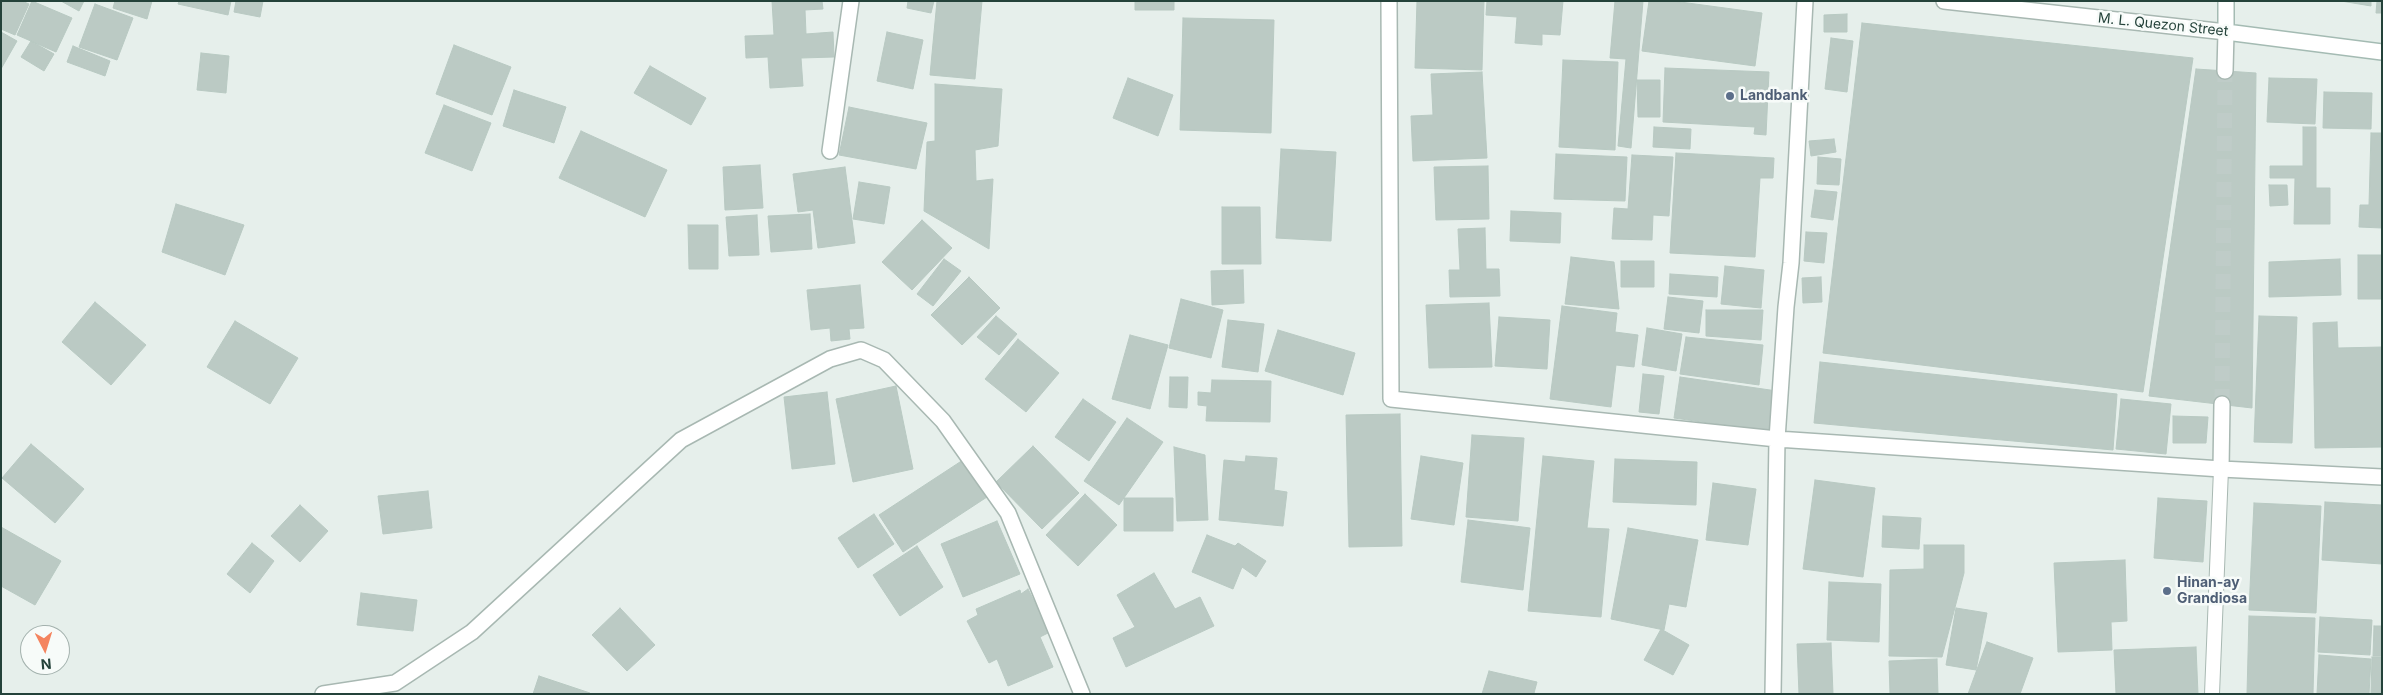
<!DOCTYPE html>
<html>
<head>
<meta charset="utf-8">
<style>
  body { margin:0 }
  #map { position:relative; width:2383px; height:695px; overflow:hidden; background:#e6efeb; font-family:Inter,sans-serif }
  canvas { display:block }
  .frame { position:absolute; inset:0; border:2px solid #24423a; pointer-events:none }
  .north { position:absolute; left:20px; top:625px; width:50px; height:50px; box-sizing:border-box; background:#f7fbf9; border:1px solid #a3b1ad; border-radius:50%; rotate:175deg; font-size:14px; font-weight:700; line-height:20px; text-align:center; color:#24423a }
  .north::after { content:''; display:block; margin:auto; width:18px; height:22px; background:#f4845f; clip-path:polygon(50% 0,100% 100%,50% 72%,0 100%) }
</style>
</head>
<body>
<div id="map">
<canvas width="2383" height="695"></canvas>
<div class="frame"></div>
<div class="north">N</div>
</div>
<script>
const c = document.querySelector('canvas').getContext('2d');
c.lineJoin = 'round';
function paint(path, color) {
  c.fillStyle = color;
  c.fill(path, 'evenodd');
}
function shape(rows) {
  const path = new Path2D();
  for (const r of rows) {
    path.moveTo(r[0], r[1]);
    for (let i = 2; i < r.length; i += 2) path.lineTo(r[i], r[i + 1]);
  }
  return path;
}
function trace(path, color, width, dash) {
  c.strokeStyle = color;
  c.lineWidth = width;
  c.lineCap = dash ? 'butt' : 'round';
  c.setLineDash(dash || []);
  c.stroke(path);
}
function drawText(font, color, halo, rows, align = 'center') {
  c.font = font + ' Inter,sans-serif';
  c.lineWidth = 5;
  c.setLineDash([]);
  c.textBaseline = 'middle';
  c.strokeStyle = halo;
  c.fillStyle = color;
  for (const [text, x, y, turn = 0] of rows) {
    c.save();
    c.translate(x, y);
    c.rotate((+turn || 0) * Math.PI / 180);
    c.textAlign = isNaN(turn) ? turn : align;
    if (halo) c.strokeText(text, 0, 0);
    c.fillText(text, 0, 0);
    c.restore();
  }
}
const building = shape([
  [1,1,22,1,29,4,15,35,1,29,1,1],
  [32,1,72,18,56,52,17,35,32,1],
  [61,1,84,1,79,11,61,1],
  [115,1,152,1,147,19,113,8,115,1],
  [179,1,231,1,228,15,178,4,179,1],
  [236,1,263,1,260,17,234,12,236,1],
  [772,1,822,1,823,9,805,10,806,34,833,32,834,57,801,58,803,86,770,88,768,57,746,58,745,36,774,35,772,1],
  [908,1,934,1,931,13,907,8,908,1],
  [937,1,982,1,975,79,930,75,937,1],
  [1135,1,1174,1,1174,10,1135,10,1135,1],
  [1417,1,1484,1,1482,70,1415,68,1417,1],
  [1487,1,1563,1,1560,35,1542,34,1542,45,1515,43,1517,17,1486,15,1487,1],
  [1615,1,1643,1,1631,148,1618,146,1626,59,1610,58,1615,1],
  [1649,1,1673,1,1762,13,1755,66,1642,51,1649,1],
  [2341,1,2371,1,2371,6,2341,1],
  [2377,1,2382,1,2382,13,2376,13,2377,1],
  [95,4,133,18,117,60,79,47,95,4],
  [1847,14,1847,32,1824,32,1824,15,1847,14],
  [1183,18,1274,20,1271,133,1180,130,1183,18],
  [1862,23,2193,58,2143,392,1823,353,1862,23],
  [1,32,17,41,1,69,1,32],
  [887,32,923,40,913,89,877,81,887,32],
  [1831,38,1853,41,1847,92,1825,89,1831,38],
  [31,41,54,54,44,71,21,57,31,41],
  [454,45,511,67,492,115,436,94,454,45],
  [73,46,110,61,105,76,67,62,73,46],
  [201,53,229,56,226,93,197,90,201,53],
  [1563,60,1618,62,1615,150,1559,147,1563,60],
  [650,66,706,98,691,125,634,93,650,66],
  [1665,68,1769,72,1766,135,1754,134,1755,127,1663,122,1665,68],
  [2196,69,2256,73,2252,408,2149,396,2196,69],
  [1482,72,1487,158,1413,161,1411,116,1433,115,1431,74,1482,72],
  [1128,78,1173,95,1158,136,1113,118,1128,78],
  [2269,78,2317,79,2315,124,2267,122,2269,78],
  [1637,80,1660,80,1660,117,1638,117,1637,80],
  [935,84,1002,89,998,146,975,150,976,181,993,179,989,249,924,211,927,142,935,141,935,84],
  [514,90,566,107,554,143,503,126,514,90],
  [2324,92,2372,93,2371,129,2323,128,2324,92],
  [444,105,491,123,472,171,425,153,444,105],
  [849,107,927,123,916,169,839,155,849,107],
  [1654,127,1691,129,1690,149,1653,147,1654,127],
  [2303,127,2316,127,2316,188,2330,188,2330,224,2294,224,2295,178,2270,178,2270,166,2303,166,2303,127],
  [581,131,667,170,645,217,559,178,581,131],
  [2371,133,2382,133,2382,228,2359,227,2360,205,2369,205,2371,133],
  [1834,139,1836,152,1811,156,1809,141,1834,139],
  [1281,149,1336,152,1331,241,1276,238,1281,149],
  [1676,153,1774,158,1773,178,1760,178,1755,257,1670,253,1676,153],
  [1556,154,1627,157,1625,201,1554,199,1556,154],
  [1632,155,1673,157,1669,216,1653,215,1652,240,1612,239,1614,208,1628,209,1632,155],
  [1818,157,1841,159,1839,185,1817,184,1818,157],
  [760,165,763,208,725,210,723,167,760,165],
  [1488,166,1489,219,1436,220,1434,167,1488,166],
  [845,167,855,243,818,248,813,210,798,212,793,174,845,167],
  [859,182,890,187,884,224,853,219,859,182],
  [2269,185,2287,185,2288,205,2270,206,2269,185],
  [1815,190,1837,192,1833,220,1811,217,1815,190],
  [176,204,244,225,225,275,162,252,176,204],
  [1222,207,1260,207,1261,264,1222,264,1222,207],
  [1511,211,1561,213,1560,243,1510,241,1511,211],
  [810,214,812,249,771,252,768,216,810,214],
  [757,215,759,255,729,256,726,217,757,215],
  [922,220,952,248,912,290,882,262,922,220],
  [688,225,718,225,718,269,689,269,688,225],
  [1485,228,1486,269,1499,269,1500,296,1450,297,1449,270,1460,270,1458,229,1485,228],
  [1806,232,1827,233,1824,263,1804,261,1806,232],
  [2358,255,2382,255,2382,299,2358,299,2358,255],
  [1571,257,1614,262,1619,309,1565,304,1571,257],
  [944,259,961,271,933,306,917,294,944,259],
  [2340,259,2341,295,2269,297,2269,262,2340,259],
  [1621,261,1654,261,1654,287,1621,287,1621,261],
  [1725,266,1764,270,1761,308,1721,304,1725,266],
  [1243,270,1244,303,1212,305,1211,271,1243,270],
  [1670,274,1718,277,1717,297,1669,294,1670,274],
  [969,277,1000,308,962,345,931,315,969,277],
  [1821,277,1822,302,1803,303,1802,278,1821,277],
  [860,285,864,328,849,329,850,339,831,341,830,328,811,330,807,290,860,285],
  [1668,297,1703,301,1699,333,1664,329,1668,297],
  [1181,299,1223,310,1211,358,1169,348,1181,299],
  [95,302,146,345,111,385,62,342,95,302],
  [1489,303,1492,367,1429,368,1426,305,1489,303],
  [1562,306,1617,313,1615,332,1638,335,1634,367,1616,365,1611,407,1550,399,1562,306],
  [1706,310,1763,310,1761,340,1706,336,1706,310],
  [996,316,1017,334,999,355,977,337,996,316],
  [2259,316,2297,317,2292,443,2254,442,2259,316],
  [1499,317,1550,320,1547,369,1495,366,1499,317],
  [1228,320,1264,324,1258,372,1222,367,1228,320],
  [235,321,298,358,270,404,207,367,235,321],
  [2337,322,2338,348,2382,347,2382,447,2315,448,2313,323,2337,322],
  [1647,328,1682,334,1676,371,1642,365,1647,328],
  [1278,330,1355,353,1343,395,1265,371,1278,330],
  [1130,335,1168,345,1150,409,1112,399,1130,335],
  [1686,337,1763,345,1759,385,1680,374,1686,337],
  [1018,339,1059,373,1026,412,985,379,1018,339],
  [1820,362,2117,394,2113,450,1814,423,1820,362],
  [1643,374,1664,376,1659,414,1639,412,1643,374],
  [1170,377,1188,377,1187,408,1169,407,1170,377],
  [1680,377,1777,391,1772,432,1674,418,1680,377],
  [1212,380,1271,381,1270,422,1206,421,1207,406,1198,405,1198,392,1211,393,1212,380],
  [896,386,913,469,853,482,836,399,896,386],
  [827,392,835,464,792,469,784,397,827,392],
  [1083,399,1116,422,1089,461,1055,437,1083,399],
  [2121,399,2171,404,2166,454,2116,449,2121,399],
  [1400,414,1402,546,1349,547,1346,415,1400,414],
  [2173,416,2208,417,2206,443,2173,443,2173,416],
  [1127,418,1163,442,1119,505,1084,481,1127,418],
  [1472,435,1524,438,1518,521,1466,517,1472,435],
  [31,444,84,489,55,523,2,478,31,444],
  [1033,446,1079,493,1042,529,996,482,1033,446],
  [1174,447,1205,455,1208,520,1177,521,1174,447],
  [1246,456,1277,458,1274,490,1287,492,1283,526,1219,520,1224,460,1245,462,1246,456],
  [1421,456,1463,463,1454,525,1411,519,1421,456],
  [1543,456,1594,461,1587,528,1609,529,1601,617,1528,611,1543,456],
  [1615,459,1697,462,1696,505,1613,502,1615,459],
  [963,460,987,497,903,552,879,515,963,460],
  [1815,480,1875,488,1863,577,1803,569,1815,480],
  [1713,483,1756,489,1748,545,1706,540,1713,483],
  [428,491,432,528,383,534,378,496,428,491],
  [1085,494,1117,525,1078,566,1046,535,1085,494],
  [1124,498,1173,498,1173,531,1124,531,1124,498],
  [2158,498,2207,501,2203,562,2154,558,2158,498],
  [2325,502,2382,505,2382,564,2322,560,2325,502],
  [2254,503,2321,506,2316,613,2249,610,2254,503],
  [300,505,328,531,300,562,271,536,300,505],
  [874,514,894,544,858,568,838,538,874,514],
  [1883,516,1921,518,1919,549,1882,547,1883,516],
  [1468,520,1530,528,1523,590,1461,582,1468,520],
  [997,521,1020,574,963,597,941,544,997,521],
  [1,527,61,561,35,605,1,586,1,527],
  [1628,528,1698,540,1686,607,1669,604,1664,630,1611,619,1628,528],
  [1207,535,1235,546,1238,543,1266,561,1256,577,1242,567,1233,589,1192,572,1207,535],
  [252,543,274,561,250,593,227,574,252,543],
  [1924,545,1964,545,1964,573,1942,657,1889,656,1890,570,1924,569,1924,545],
  [917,546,943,587,900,616,873,575,917,546],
  [2125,560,2127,621,2111,622,2112,650,2058,652,2054,563,2125,560],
  [1154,573,1175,609,1200,597,1214,626,1126,667,1113,638,1135,627,1117,595,1154,573],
  [1829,582,1881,584,1879,642,1827,640,1829,582],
  [1028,589,1050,632,1040,637,1053,667,1008,686,997,659,989,663,967,621,978,615,976,609,1020,590,1021,594,1028,589],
  [361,593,417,600,413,631,357,625,361,593],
  [620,608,655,645,627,671,592,635,620,608],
  [1956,608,1987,613,1976,670,1946,665,1956,608],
  [2249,616,2315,618,2313,694,2247,694,2249,616],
  [2320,617,2372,620,2370,655,2318,652,2320,617],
  [2374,626,2382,626,2382,656,2373,656,2374,626],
  [1661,629,1689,645,1673,675,1644,660,1661,629],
  [1987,642,2033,658,2020,694,1968,694,1987,642],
  [1831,643,1833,694,1799,694,1797,644,1831,643],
  [2196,647,2198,694,2116,694,2114,650,2196,647],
  [2319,655,2371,659,2369,694,2317,694,2319,655],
  [2372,657,2382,657,2382,694,2371,694,2372,657],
  [1937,659,1938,694,1890,694,1889,661,1937,659],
  [1489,671,1537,682,1534,693,1537,694,1482,694,1489,671],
  [539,676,590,693,590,694,533,694,539,676]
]);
const streetTunnel = shape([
  [2222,404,2225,71]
]);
const lane = shape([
  [2212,694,2221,469]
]);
const street = shape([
  [1389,1,1391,399,1777,439,2221,469,2382,477],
  [1944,1,2226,32,2225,71],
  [830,151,851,1],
  [2221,469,2222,404],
  [323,694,395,683,472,632,681,440,830,359,861,350,884,360,943,421,1008,513,1082,694],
  [1773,694,1777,439,1786,307,1791,263,1805,1]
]);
const secondary = shape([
  [2226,1,2226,32,2382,52]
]);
const markers = [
  [1730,96,5,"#5c6f8a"],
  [2167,591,5,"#5c6f8a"]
];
const streetNames = [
  ["M. L. Quezon Street",2163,25,6]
];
const serviceNames = [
  ["Landbank",1740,96],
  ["Hinan-ay",2177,583],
  ["Grandiosa",2177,599]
];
paint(building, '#bbcac4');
trace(building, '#b8c9c2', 1);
trace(streetTunnel, '#bfccc8', 15, [15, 8]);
trace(lane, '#a8b8b2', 16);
trace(street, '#a8b8b2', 18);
trace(secondary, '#a4bbb3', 18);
trace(lane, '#fff', 14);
trace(street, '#fff', 15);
trace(secondary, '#fff', 15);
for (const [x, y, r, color] of markers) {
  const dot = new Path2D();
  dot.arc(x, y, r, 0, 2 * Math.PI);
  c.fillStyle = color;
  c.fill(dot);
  trace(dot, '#f7fbf9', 2);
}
drawText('14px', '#24423a', '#f7fbf9', streetNames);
drawText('bold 14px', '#4e5e75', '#f7fbf9', serviceNames, 'left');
</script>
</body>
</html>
